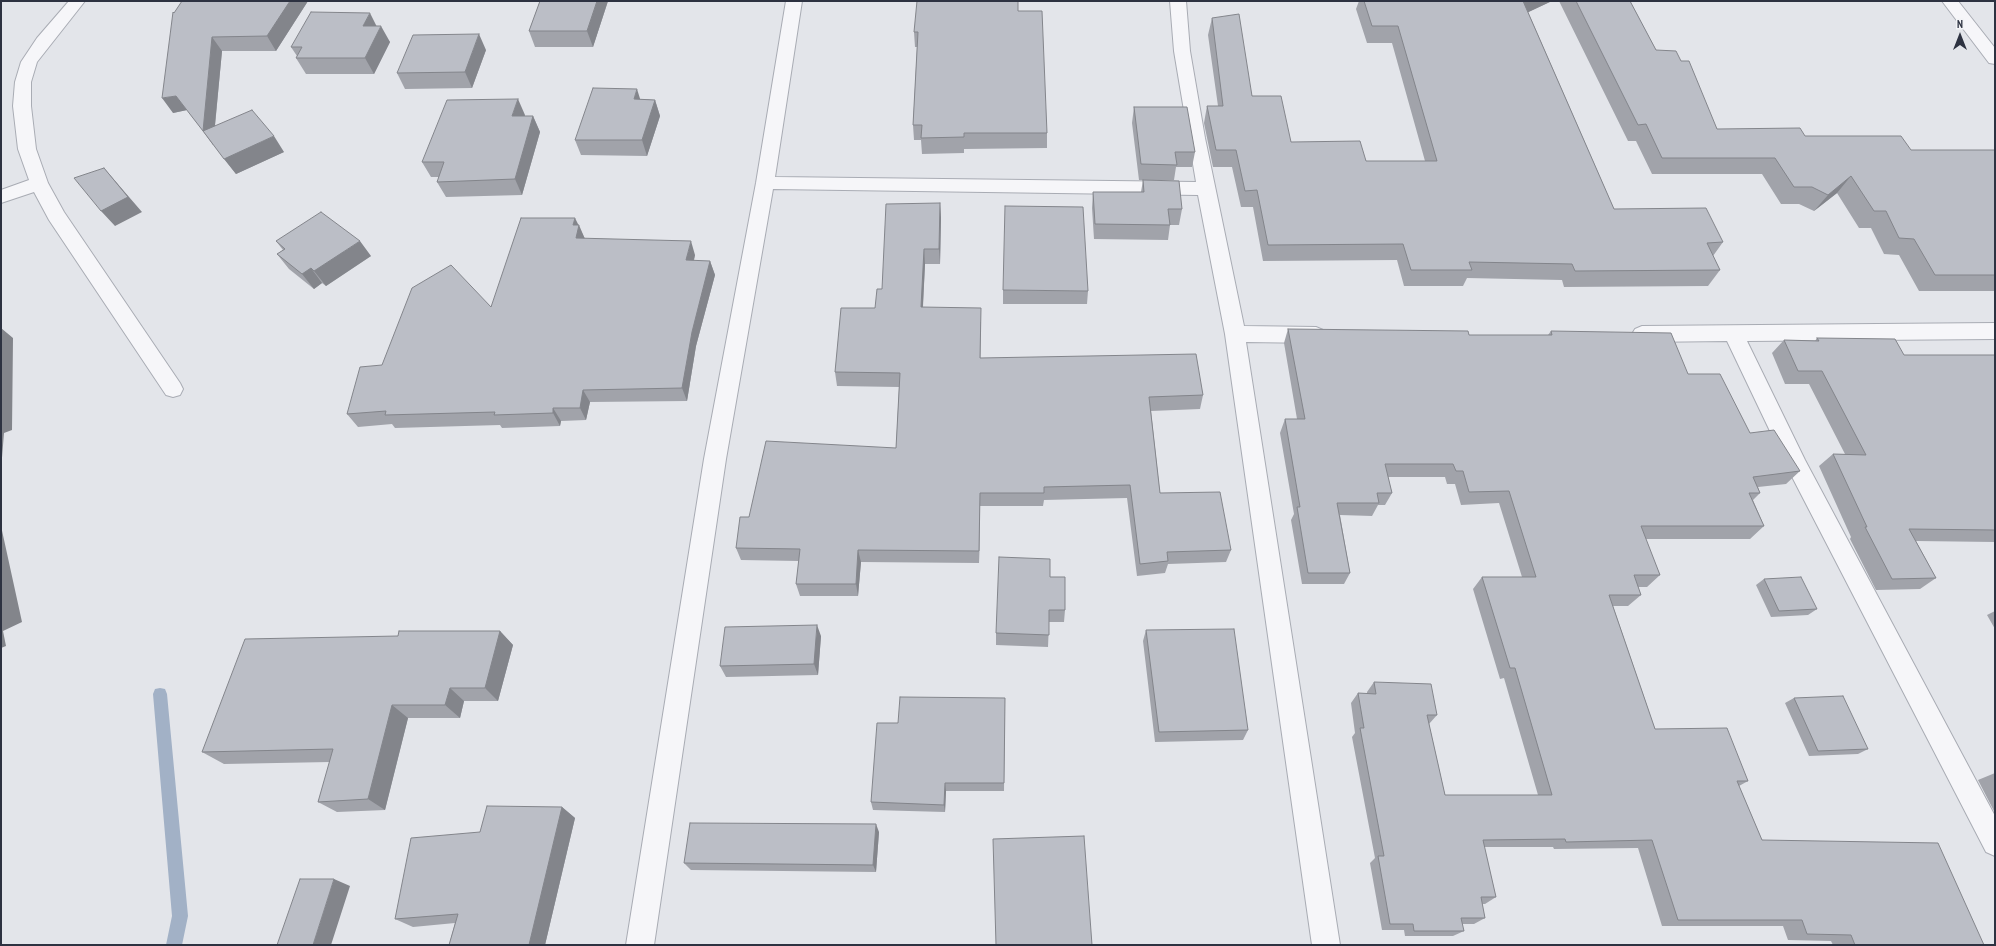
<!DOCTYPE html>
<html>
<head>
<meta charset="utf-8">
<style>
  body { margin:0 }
  #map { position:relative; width:1996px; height:946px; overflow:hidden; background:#e3e5ea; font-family:"PT Sans Narrow",sans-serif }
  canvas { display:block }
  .frame { position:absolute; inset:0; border:2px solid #2d3241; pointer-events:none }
  .north { position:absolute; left:1940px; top:16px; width:40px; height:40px; -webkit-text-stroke:3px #f3f4f7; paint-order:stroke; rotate:0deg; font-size:11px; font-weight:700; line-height:16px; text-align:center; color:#2d3241 }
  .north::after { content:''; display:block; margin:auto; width:14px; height:18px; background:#2d3241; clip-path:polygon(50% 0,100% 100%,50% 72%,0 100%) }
</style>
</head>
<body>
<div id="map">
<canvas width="1996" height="946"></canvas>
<div class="frame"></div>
<div class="north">N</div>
</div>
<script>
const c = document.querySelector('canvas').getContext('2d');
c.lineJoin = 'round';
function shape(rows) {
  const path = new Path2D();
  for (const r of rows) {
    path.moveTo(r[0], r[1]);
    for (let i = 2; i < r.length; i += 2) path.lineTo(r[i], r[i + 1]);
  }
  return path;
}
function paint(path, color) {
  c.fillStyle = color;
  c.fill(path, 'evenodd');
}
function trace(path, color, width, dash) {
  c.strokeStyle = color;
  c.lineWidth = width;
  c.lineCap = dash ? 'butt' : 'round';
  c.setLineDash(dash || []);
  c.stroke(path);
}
const stream = shape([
  [160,688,165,689,167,694,188,916,182,945,166,945,172,916,153,694,155,689,160,688]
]);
const minor = shape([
  [69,1,85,1,37,62,31,82,31,106,36,149,48,183,64,212,180,383,183,389,180,395,173,397,166,395,49,220,34,192,1,203,1,190,29,180,18,149,13,106,15,82,21,62,37,38,69,1],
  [786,1,802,1,775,177,1196,182,1174,51,1170,1,1186,1,1190,51,1205,138,1244,326,1316,327,1323,330,1326,335,1323,340,1316,343,1246,342,1340,945,1312,945,1225,334,1198,195,773,189,726,459,654,945,626,945,704,459,756,183,786,1],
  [1942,1,1958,1,1995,48,1995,64,1989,63,1942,1],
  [1995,323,1995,339,1747,341,1805,460,1995,816,1995,856,1986,852,1789,471,1727,341,1642,342,1635,339,1632,334,1635,329,1642,326,1995,323]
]);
const wall = shape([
  [308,1,276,51,222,51,215,126,284,152,236,174,187,110,173,113,174,13],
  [540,1,608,1,593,47,535,47,529,31],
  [1359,1,1552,1,1528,12,1614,209,1723,242,1713,256,1720,270,1708,286,1564,287,1562,280,1467,278,1463,286,1404,286,1397,260,1263,261,1253,207,1241,207,1232,167,1213,167,1204,123,1207,106,1218,106,1208,35,1212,18,1252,96,1291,142,1366,161,1425,161,1392,43,1367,43,1356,9],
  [1559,1,1630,1,1656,50,1681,61,1717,129,1805,136,1911,150,1995,150,1995,291,1919,291,1899,255,1884,254,1871,228,1859,228,1837,193,1814,211,1799,204,1781,204,1762,174,1652,174,1636,141,1628,141],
  [1018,11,1047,133,1047,148,964,149,964,153,922,154,921,140,914,140,913,125,917,47,915,47,914,32],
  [376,26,390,42,374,74,306,74,296,58,297,56,291,47],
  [486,50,472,88,405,89,397,73],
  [641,99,655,100,660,116,647,156,581,155,575,140],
  [1134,107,1195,152,1192,167,1176,167,1174,180,1139,180,1132,123],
  [525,115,525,116,533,116,540,132,522,195,446,197,437,182,439,177,431,177,422,162],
  [1143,180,1182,209,1179,225,1170,225,1168,240,1094,239,1092,208,1093,192,1141,192],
  [940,203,941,218,940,264,925,264,923,307,981,322,980,358,1203,395,1200,409,1151,411,1160,493,1231,550,1226,562,1168,564,1165,573,1137,576,1127,498,1044,500,1043,506,980,506,979,563,861,562,858,596,800,596,796,584,799,561,741,560,736,548,749,517,896,448,899,387,837,386,835,372,875,308,882,289],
  [578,225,585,239,695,255,694,261,710,261,715,275,696,346,687,401,590,402,586,420,561,421,560,426,502,428,500,425,395,428,392,424,358,427,347,414,382,365,491,307],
  [276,241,371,256,326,286,322,283,314,289,289,269,277,254,283,250],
  [1003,290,1088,291,1087,304,1003,304],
  [1288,329,1469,335,1548,335,1551,331,1688,374,1750,433,1800,471,1786,484,1758,487,1760,493,1753,500,1764,526,1750,539,1645,539,1660,575,1647,587,1638,587,1641,595,1628,606,1613,606,1655,729,1748,781,1739,786,1762,840,1984,945,1833,945,1831,941,1788,940,1783,926,1662,926,1638,848,1554,849,1553,847,1484,847,1496,897,1485,904,1482,904,1485,918,1474,924,1462,924,1464,931,1453,936,1405,936,1404,930,1382,930,1370,863,1375,858,1352,737,1355,733,1351,703,1358,693,1367,694,1367,692,1374,682,1437,715,1429,724,1445,795,1538,795,1504,678,1500,679,1473,589,1482,577,1522,577,1499,503,1461,505,1455,484,1447,484,1445,477,1388,477,1392,493,1385,505,1378,505,1372,516,1340,515,1350,573,1344,584,1302,584,1291,520,1294,514,1280,433,1285,419,1297,419,1284,343],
  [1817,338,1904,355,1995,355,1995,542,1916,541,1936,578,1920,589,1876,590,1850,539,1851,537,1819,466,1833,454,1845,454,1809,384,1785,384,1772,353,1784,340,1815,341],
  [1050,577,1065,610,1064,622,1049,622,1048,647,996,645,996,633],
  [1764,579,1817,609,1808,615,1771,617,1756,585],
  [1995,611,1995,629,1987,615],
  [1146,630,1248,730,1243,740,1155,742,1143,641],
  [500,631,513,645,498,701,464,701,460,718,408,718,385,810,337,812,318,802,330,762,224,764,202,752,398,636],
  [821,636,818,675,726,677,720,666],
  [1005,698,1004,791,946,791,945,812,873,810,871,802,898,723],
  [1794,698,1868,749,1858,754,1809,756,1785,703],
  [1995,773,1995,813,1978,780],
  [562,807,575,818,545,945,449,945,455,923,413,927,395,919,480,832],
  [879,832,876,872,691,870,684,863]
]);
const shadedWall = shape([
  [290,1,308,1,276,51,267,36],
  [597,1,608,1,593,47,587,31],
  [1523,1,1552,1,1516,18],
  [370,13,378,29,363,26],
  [381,26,390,42,374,74,365,58],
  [479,34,486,50,472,88,465,72],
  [212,37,222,51,213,145,203,131],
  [637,89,642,105,634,99],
  [176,96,187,110,173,113,162,98],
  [518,99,525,115,520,132,512,116],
  [655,100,660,116,647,156,642,140],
  [533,116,540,132,522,195,515,179],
  [274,136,284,152,236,174,224,159],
  [104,168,142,212,115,226,101,211],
  [1851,176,1837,193,1814,211,1828,195],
  [940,203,941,218,940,264,939,249],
  [575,218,579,226,579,225,585,239,576,238,573,225],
  [360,241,371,256,326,286,314,271],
  [691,241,695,255,690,274,686,260],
  [924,249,925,264,922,322,921,307],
  [710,261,715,275,696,346,687,401,682,388,692,332],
  [311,268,322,283,314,289,302,274],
  [981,308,981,322,980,372,980,358],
  [1,328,13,338,12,430,4,433,1,470],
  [583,390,590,402,586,420,580,408],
  [553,408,561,421,560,426,553,413],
  [980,493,980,506,979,563,979,551],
  [1,526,22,622,3,631,6,646,1,648],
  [858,550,861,562,858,596,856,584],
  [817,625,821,636,818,675,814,664],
  [500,631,513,645,498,701,485,688],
  [450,688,464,701,460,718,445,705],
  [392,705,408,718,385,810,368,799],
  [945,783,946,791,945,812,944,805],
  [562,807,575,818,545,945,529,945],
  [876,824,879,832,876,872,873,865],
  [334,879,350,886,331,945,313,945]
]);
const building = shape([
  [182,1,290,1,267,36,212,37,203,131,176,96,162,98,173,12,174,13,182,1],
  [540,1,597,1,587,31,529,31,540,1],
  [917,1,1018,1,1018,11,1042,11,1047,133,964,133,964,137,921,138,922,125,913,125,918,32,914,32,917,1],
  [1364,1,1523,1,1614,209,1706,208,1723,242,1707,243,1720,270,1575,271,1572,264,1469,262,1472,270,1411,270,1403,244,1268,245,1257,190,1245,191,1236,150,1216,150,1207,106,1223,106,1212,18,1239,14,1252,96,1281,96,1291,142,1360,141,1366,161,1437,161,1398,26,1372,26,1364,1],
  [1576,1,1630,1,1656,50,1676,51,1681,61,1689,61,1717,129,1800,128,1805,136,1901,136,1911,150,1995,150,1995,275,1935,275,1914,239,1899,238,1886,211,1874,211,1851,176,1828,195,1812,187,1794,187,1775,158,1662,158,1646,124,1638,125,1576,1],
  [311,12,370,13,363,26,381,26,365,58,296,58,302,47,291,47,311,12],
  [479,34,465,72,397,73,413,35,479,34],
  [593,88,637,89,634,99,655,100,642,140,575,140,593,88],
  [518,99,512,116,533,116,515,179,437,182,444,162,422,162,447,100,518,99],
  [1134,107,1187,107,1195,152,1175,152,1177,165,1141,164,1134,107],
  [252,110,274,136,224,159,203,131,252,110],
  [104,168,128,197,101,211,74,178,104,168],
  [1143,180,1179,181,1182,209,1168,209,1170,225,1095,224,1093,192,1144,192,1143,180],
  [940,203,939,249,924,249,921,307,981,308,980,358,1196,354,1203,395,1149,397,1160,493,1220,492,1231,550,1167,552,1168,561,1140,564,1130,485,1044,487,1044,493,980,493,979,551,858,550,856,584,796,584,800,549,736,548,740,517,749,517,766,441,896,448,900,373,835,372,841,308,875,308,877,289,882,289,886,204,940,203],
  [1005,206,1083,207,1088,291,1003,290,1005,206],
  [321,212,360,241,314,271,311,268,302,274,277,254,285,249,276,241,321,212],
  [521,218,575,218,573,225,579,225,576,238,691,241,686,260,710,261,692,332,682,388,583,390,580,408,553,408,553,413,494,415,495,412,385,415,386,411,347,414,360,367,382,365,412,288,451,265,491,307,521,218],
  [1288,329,1468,331,1469,335,1552,335,1551,331,1671,333,1688,374,1720,374,1750,433,1774,430,1800,471,1753,477,1760,493,1749,493,1764,526,1641,526,1660,575,1634,575,1641,595,1609,595,1655,729,1727,728,1748,781,1737,781,1762,840,1938,843,1984,945,1855,945,1851,935,1807,934,1802,920,1678,920,1652,840,1566,842,1565,839,1483,840,1496,897,1481,897,1485,918,1461,918,1464,931,1414,931,1413,924,1390,924,1378,856,1384,856,1360,728,1364,728,1358,693,1376,694,1374,682,1431,684,1437,715,1427,715,1445,795,1552,795,1515,668,1510,668,1482,577,1536,577,1509,491,1469,492,1463,471,1456,471,1453,464,1385,464,1392,493,1377,493,1379,503,1337,503,1350,573,1308,573,1297,507,1300,507,1285,419,1305,419,1288,329],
  [1817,338,1895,339,1904,355,1995,355,1995,530,1909,529,1936,578,1892,579,1865,527,1867,527,1833,454,1866,455,1822,371,1798,371,1784,340,1819,341,1817,338],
  [999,557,1050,559,1050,577,1065,577,1065,610,1049,610,1049,635,996,633,999,557],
  [1801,577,1817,609,1779,611,1764,579,1801,577],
  [817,625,814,664,720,666,725,627,817,625],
  [1234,629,1248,730,1159,732,1146,630,1234,629],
  [399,631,500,631,485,688,450,688,445,705,392,705,368,799,318,802,333,749,202,752,245,639,398,636,399,631],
  [1843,696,1868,749,1818,751,1794,698,1843,696],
  [900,697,1005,698,1004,783,945,783,944,805,871,802,877,723,898,723,900,697],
  [487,806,562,807,529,945,449,945,458,914,395,919,411,838,480,832,487,806],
  [690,823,876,824,873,865,684,863,690,823],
  [1084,836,1092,945,996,945,993,839,1084,836],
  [300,879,334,879,313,945,277,945,300,879]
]);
paint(stream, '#a2b1c6');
trace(minor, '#a9acb4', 2);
paint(minor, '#f6f6f9');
paint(wall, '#a1a3aa');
paint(shadedWall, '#83858b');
paint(building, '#bbbec6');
trace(building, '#83858b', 1);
</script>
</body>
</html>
